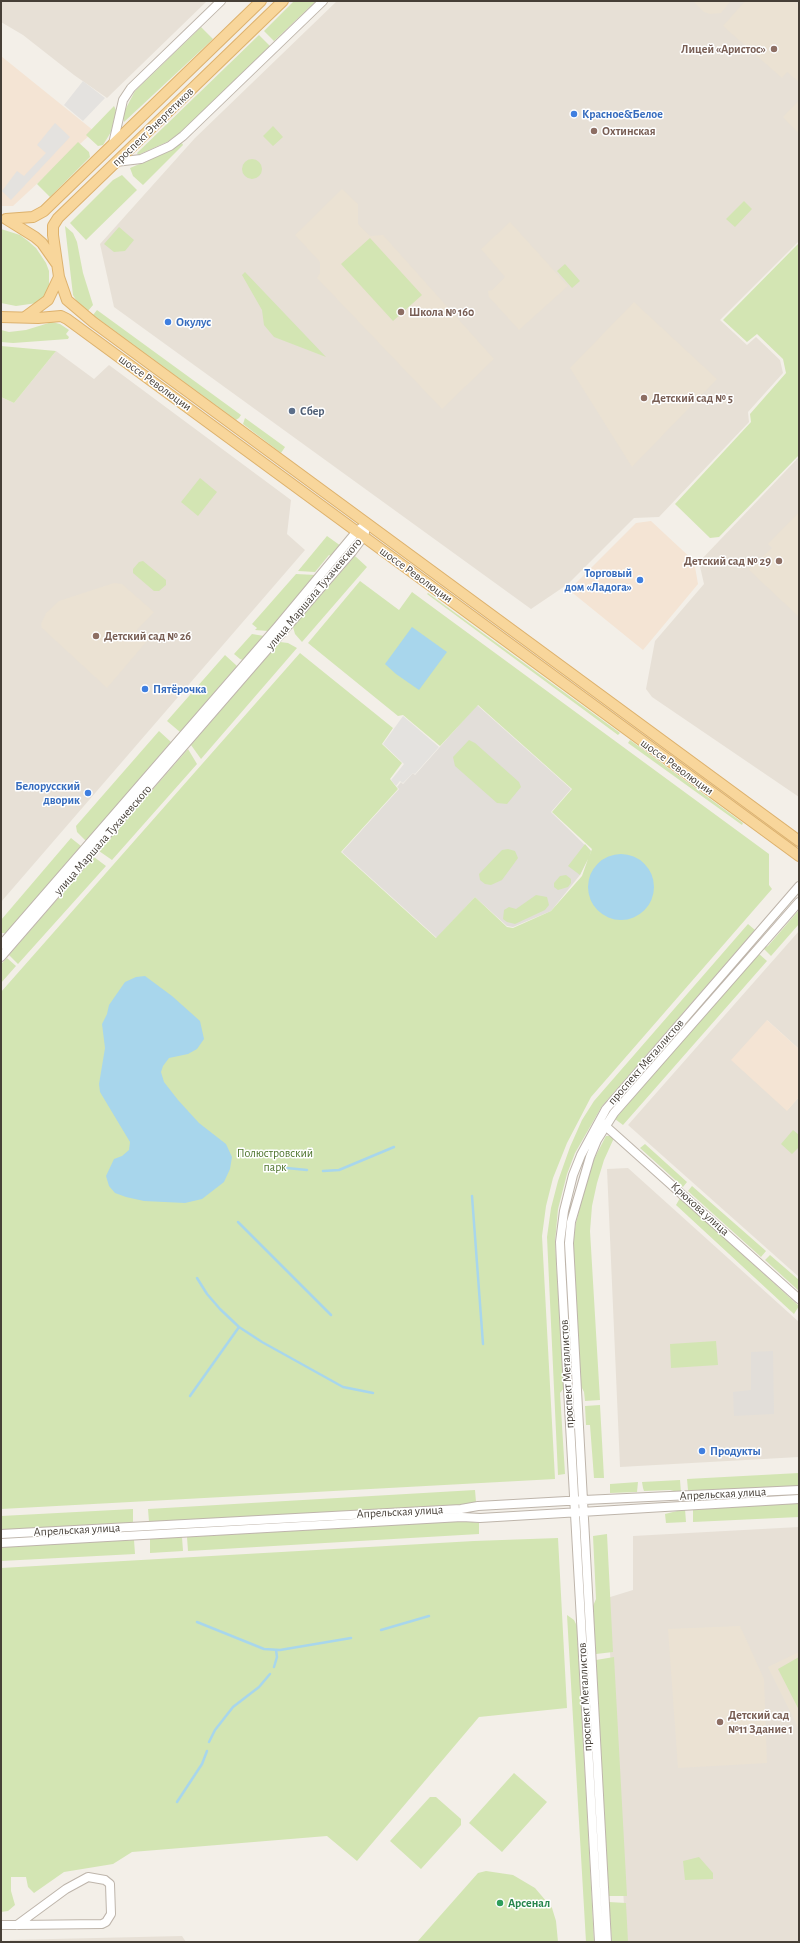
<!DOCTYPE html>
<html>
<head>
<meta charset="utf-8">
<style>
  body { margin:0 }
  #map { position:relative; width:800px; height:1943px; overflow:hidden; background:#f3efe8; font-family:"Alegreya Sans",sans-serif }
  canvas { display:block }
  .frame { position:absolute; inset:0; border:2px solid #463f37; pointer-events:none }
</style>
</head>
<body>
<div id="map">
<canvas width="800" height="1943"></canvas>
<div class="frame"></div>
</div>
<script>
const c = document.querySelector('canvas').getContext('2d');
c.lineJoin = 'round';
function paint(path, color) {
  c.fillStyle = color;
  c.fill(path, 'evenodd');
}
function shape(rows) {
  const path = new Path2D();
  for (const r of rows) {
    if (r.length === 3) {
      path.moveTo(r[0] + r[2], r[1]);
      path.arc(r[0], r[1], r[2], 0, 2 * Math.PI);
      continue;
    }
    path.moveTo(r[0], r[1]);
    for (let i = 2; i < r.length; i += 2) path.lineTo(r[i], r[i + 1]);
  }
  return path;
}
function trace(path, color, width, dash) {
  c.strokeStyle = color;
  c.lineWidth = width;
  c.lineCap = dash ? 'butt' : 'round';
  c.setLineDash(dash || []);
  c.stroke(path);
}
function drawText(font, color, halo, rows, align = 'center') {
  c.font = font + ' "Alegreya Sans",sans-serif';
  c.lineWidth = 3;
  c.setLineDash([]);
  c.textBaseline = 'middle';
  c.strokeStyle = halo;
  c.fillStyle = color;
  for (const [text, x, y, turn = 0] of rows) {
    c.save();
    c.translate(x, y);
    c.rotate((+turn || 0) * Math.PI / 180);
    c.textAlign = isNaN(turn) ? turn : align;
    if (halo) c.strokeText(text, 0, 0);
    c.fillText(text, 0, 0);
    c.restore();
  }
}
const residential = shape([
  [1,1,207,1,107,98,74,75,23,35,1,22],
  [337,1,799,1,799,241,720,320,747,345,756,337,780,360,783,373,748,412,749,422,659,517,634,518,568,584,531,609,114,307,100,244,195,138],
  [56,351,94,379,109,365,291,500,287,534,305,550,1,902,1,397,14,403],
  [799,457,799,797,652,697,646,689,655,641,704,584,699,562],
  [799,931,799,1049,767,1020,787,1110,799,1097,799,1277,628,1125],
  [628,1168,799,1322,799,1457,620,1467,607,1169],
  [799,1527,799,1942,626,1942,607,1598,633,1590,633,1536],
  [182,1936,186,1942,10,1942,10,1940]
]);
const commercial = shape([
  [1,56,94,131,13,206,1,206],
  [651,521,694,561,698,584,643,650,569,590,636,523],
  [767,1020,799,1049,799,1097,787,1111,731,1060]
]);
const industrial = shape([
  [477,705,571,789,551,812,591,851,580,875,551,911,513,927,507,926,475,897,437,938,342,852,399,789,397,787,401,782,403,784,413,773,415,775],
  [773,1351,774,1414,734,1416,733,1392,751,1390,751,1352]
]);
const education = shape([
  [693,1,731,1,721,13,710,14,704,12],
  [745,1,794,1,799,5,799,82,787,72,782,78,723,26],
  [799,100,799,134,783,117],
  [342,189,358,204,358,224,370,236,383,235,494,359,442,409,317,278,320,273,320,262,295,235],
  [510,222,568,286,519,330,489,297,488,291,492,290,505,277,481,249],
  [634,302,717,379,632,467,570,368],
  [799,512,799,617,749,570,772,548,768,544],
  [114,583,122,584,154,612,136,631,147,641,107,688,42,628,41,624,46,613,59,601],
  [740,1626,764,1679,767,1763,678,1768,668,1629],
  [799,1652,799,1729,768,1667]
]);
const green = shape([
  [294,1,316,1,274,41,264,31],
  [201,27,213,39,124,122,123,119,124,112,135,91],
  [259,35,270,46,179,134,167,142,138,155,137,153],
  [114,106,116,110,111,132,103,145,98,146,86,135],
  [273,126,283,137,273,146,263,136],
  [78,142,89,152,90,157,50,197,37,184],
  [182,143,183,145,143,185,133,176,130,168,163,154],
  [252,169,10],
  [122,175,137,190,86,240,70,223,113,180],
  [744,201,752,209,735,227,726,219],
  [65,226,73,233,77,242,83,273,93,305,88,311,79,305,73,295],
  [119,227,134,240,125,251,114,252,104,244],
  [1,229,20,235,28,241,36,248,46,263,49,271,49,288,46,296,37,303,16,306,1,303],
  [370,238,422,295,393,321,341,264],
  [799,243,799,455,719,537,710,538,675,504,751,422,750,414,786,373,783,359,757,334,747,342,723,320],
  [565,264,580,281,572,288,557,271],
  [245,272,326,357,274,337,264,325,262,310,242,275],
  [97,310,241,415,239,418,236,420,93,315],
  [52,322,60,324,69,330,66,334,69,337,68,339,13,343,1,342,1,330,9,332,26,330],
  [1,346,56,351,14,403,1,397],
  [245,418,285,447,281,453,243,424],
  [200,478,217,492,198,516,181,502],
  [327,536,341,546,332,557,329,555,315,572,298,571],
  [355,556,367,567,302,642,295,634,293,627],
  [143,561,166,580,166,585,159,591,154,591,133,573,133,569,139,562],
  [296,574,316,575,268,631,255,630,257,628,252,624],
  [360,581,399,610,412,592,769,854,769,885,772,889,591,1097,567,1143,553,1178,546,1206,542,1236,555,1479,1,1509,1,992,300,653,393,728,382,744,402,763,390,779,398,789,341,852,436,938,475,897,507,927,513,928,551,911,582,876,588,859,580,875,568,866,585,844,591,851,589,857,592,849,552,812,572,789,478,705,440,746,403,715,398,716,308,643],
  [428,593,620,733,618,735,427,594],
  [252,634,264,636,243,660,240,659,234,654],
  [280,642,288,643,297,648,201,759,191,745],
  [225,655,237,666,180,732,167,721],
  [159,731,171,742,86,841,77,832,76,826],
  [469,740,475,743,519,782,521,787,507,804,497,803,455,766,453,757],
  [630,740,743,823,742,825,628,743],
  [188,749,197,764,112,860,99,851],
  [71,838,81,846,6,933,1,933,1,920],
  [508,849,515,851,518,858,513,865,502,880,491,885,485,884,480,880,479,874,502,850],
  [94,857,106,866,18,964,9,955],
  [566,875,571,879,571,883,568,887,558,890,554,887,554,883,560,876],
  [536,895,547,897,549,905,545,910,515,924,507,922,503,919,504,910,509,907,516,909],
  [799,910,799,924,771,956,763,948,768,946],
  [748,924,755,930,602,1106,575,1153,567,1174,558,1209,555,1242,564,1388,560,1393,565,1474,558,1475,547,1237,551,1208,558,1181,570,1147,582,1120,594,1101],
  [758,953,767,961,623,1125,615,1119],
  [7,958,16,966,1,983,1,964],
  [793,1130,799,1135,799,1147,792,1154,781,1144],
  [606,1136,611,1136,614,1138,604,1160,597,1183,592,1206,590,1231,600,1400,585,1401,584,1392,581,1386,573,1243,576,1223,587,1179,594,1159],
  [645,1144,687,1182,683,1187,640,1148],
  [692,1186,766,1251,761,1257,688,1191],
  [680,1198,799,1306,794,1314,676,1205],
  [770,1255,799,1280,799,1291,765,1260],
  [716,1341,718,1365,671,1368,670,1344],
  [600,1405,604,1478,594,1478,590,1425,586,1425,585,1406],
  [799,1473,799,1486,689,1493,688,1490,687,1479],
  [680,1480,681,1493,670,1490,644,1491,643,1488,642,1482],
  [638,1482,637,1492,610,1493,610,1484],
  [475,1490,476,1502,459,1505,149,1522,148,1509],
  [799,1503,799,1517,693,1522,693,1509],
  [133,1509,133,1523,1,1530,1,1516],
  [685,1509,686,1522,666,1523,665,1514],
  [466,1521,479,1523,479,1534,188,1551,187,1537],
  [607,1534,613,1652,596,1654,593,1606,596,1599,593,1536],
  [182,1537,183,1551,150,1553,150,1539],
  [558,1538,567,1708,479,1717,357,1861,327,1836,132,1852,113,1864,64,1872,34,1893,28,1887,26,1877,11,1877,11,1891,15,1905,8,1911,1,1912,1,1568,474,1541],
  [134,1540,135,1554,1,1561,1,1547],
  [567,1615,574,1620,577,1626,594,1942,586,1942],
  [614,1657,627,1896,609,1896,596,1660],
  [799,1657,799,1710,778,1669],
  [514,1773,547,1802,502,1852,469,1823],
  [430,1797,436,1797,461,1819,461,1825,421,1869,390,1841],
  [699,1857,713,1873,713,1879,685,1880,683,1861],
  [486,1871,513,1875,535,1888,552,1908,556,1921,558,1942,417,1942,478,1873],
  [609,1902,626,1903,628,1942,612,1942]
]);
const parking = shape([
  [83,81,105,98,83,121,64,105],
  [55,123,70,137,11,200,2,191,17,171,24,176,46,153,37,145],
  [403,716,439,747,415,774,413,773,403,783,400,781,396,786,391,780,404,764,383,744]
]);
const water = shape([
  [412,627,447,652,419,690,396,674,385,664],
  [621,887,33],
  [145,976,172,996,200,1021,204,1039,197,1049,188,1054,169,1058,163,1066,161,1072,164,1082,178,1100,199,1123,226,1144,232,1157,230,1169,224,1182,202,1199,185,1203,144,1201,126,1197,115,1193,109,1186,106,1176,114,1159,122,1156,129,1150,130,1142,100,1092,99,1084,105,1048,102,1024,107,1014,109,1005,125,982,136,977]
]);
const stream = shape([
  [266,1166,307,1170],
  [323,1171,339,1170,394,1147],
  [472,1196,483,1344],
  [238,1222,331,1315],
  [197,1278,207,1294,220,1309,239,1327,262,1342,343,1387,373,1393],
  [190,1396,239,1327],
  [197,1622,264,1649,280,1650,351,1638],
  [381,1630,429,1616],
  [274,1667,277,1657,276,1650],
  [209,1742,215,1730,233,1707,259,1687,270,1674],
  [177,1802,202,1764,207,1751]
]);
const minor = shape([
  [113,144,123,100,131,88,221,1],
  [116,162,141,159,170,146,183,136,323,1],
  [1,945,277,627,357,531,361,528],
  [1,957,352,552,364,536,367,524],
  [601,1122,799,1299],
  [1,1534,461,1509,478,1506,584,1500,799,1490],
  [1,1543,462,1517,480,1518,799,1499],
  [1,1925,17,1925,102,1924,106,1922,111,1914,110,1884,105,1880,88,1877,66,1889,17,1925],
  [599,1942,561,1264,560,1242,564,1211,573,1175,581,1155,606,1109,799,886],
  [607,1942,569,1243,571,1222,590,1157,597,1140,614,1113,799,902]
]);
const major = shape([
  [283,1,58,218,53,226,53,235,59,277,67,300,93,322,799,841],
  [6,219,33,217,44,211,261,1],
  [6,219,35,237,42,243,56,263],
  [1,317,38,318,61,316,67,319,799,856],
  [25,317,48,300,59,277]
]);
const markers = [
  [774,49,4,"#8d6e63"],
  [574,114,4,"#3f7fe0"],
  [594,131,4,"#8d6e63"],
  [401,312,4,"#8d6e63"],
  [168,322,4,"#3f7fe0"],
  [644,398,4,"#8d6e63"],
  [292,411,4,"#5c6f8a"],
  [779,561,4,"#8d6e63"],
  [640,580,4,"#3f7fe0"],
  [96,636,4,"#8d6e63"],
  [145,689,4,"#3f7fe0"],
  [88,793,4,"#3f7fe0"],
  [702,1451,4,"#3f7fe0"],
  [720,1722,4,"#8d6e63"],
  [500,1903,4,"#2e9e5b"]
];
const educationNames = [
  ["Лицей «Аристос»",766,49,"right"],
  ["Охтинская",602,131],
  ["Школа № 160",409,312],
  ["Детский сад № 5",652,398],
  ["Детский сад № 29",771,561,"right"],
  ["Детский сад № 26",104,636],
  ["Детский сад",728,1715],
  ["№11 Здание 1",728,1729]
];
const shopNames = [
  ["Красное&Белое",582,114],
  ["Окулус",176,322],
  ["Торговый",632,573,"right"],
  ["дом «Ладога»",632,587,"right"],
  ["Пятёрочка",153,689],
  ["Белорусский",80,786,"right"],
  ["дворик",80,800,"right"],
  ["Продукты",710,1451]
];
const streetNames = [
  ["проспект Энергетиков",153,127,-44],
  ["шоссе Революции",155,383,36],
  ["шоссе Революции",416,575,36],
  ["улица Маршала Тухачевского",314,594,-50],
  ["шоссе Революции",677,767,36],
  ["улица Маршала Тухачевского",103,840,-49],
  ["проспект Металлистов",646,1062,-49],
  ["Крюкова улица",700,1209,42],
  ["проспект Металлистов",567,1374,-93],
  ["Апрельская улица",723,1494,-3],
  ["Апрельская улица",400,1512,-3],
  ["Апрельская улица",77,1530,-3],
  ["проспект Металлистов",585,1697,-93]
];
const serviceNames = [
  ["Сбер",300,411]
];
const parkNames = [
  ["Полюстровский",275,1153],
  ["парк",275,1167]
];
const leisureNames = [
  ["Арсенал",508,1903]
];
paint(residential, '#e7e0d6');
paint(commercial, '#f4e4d4');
paint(industrial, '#e2ded9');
paint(education, '#ebe2d3');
paint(green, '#d3e5b3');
paint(parking, '#e4e2df');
paint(water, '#a8d6ec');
trace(stream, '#a8d6ec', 2.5);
trace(minor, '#beb5ab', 10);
trace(major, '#ddb16c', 12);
trace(minor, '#fff', 8);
trace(major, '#f8d69b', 10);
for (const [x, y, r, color] of markers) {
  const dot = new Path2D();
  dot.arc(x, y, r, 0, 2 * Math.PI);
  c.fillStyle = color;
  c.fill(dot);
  trace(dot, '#fff', 1.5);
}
drawText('bold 12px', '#785e54', '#fff', educationNames, 'left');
drawText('bold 12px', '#366cbe', '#fff', shopNames, 'left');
drawText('12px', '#463f37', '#fff', streetNames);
drawText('bold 12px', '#4e5e75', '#fff', serviceNames, 'left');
drawText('12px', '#4e742d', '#fff', parkNames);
drawText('bold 12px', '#27864d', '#fff', leisureNames, 'left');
</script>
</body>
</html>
